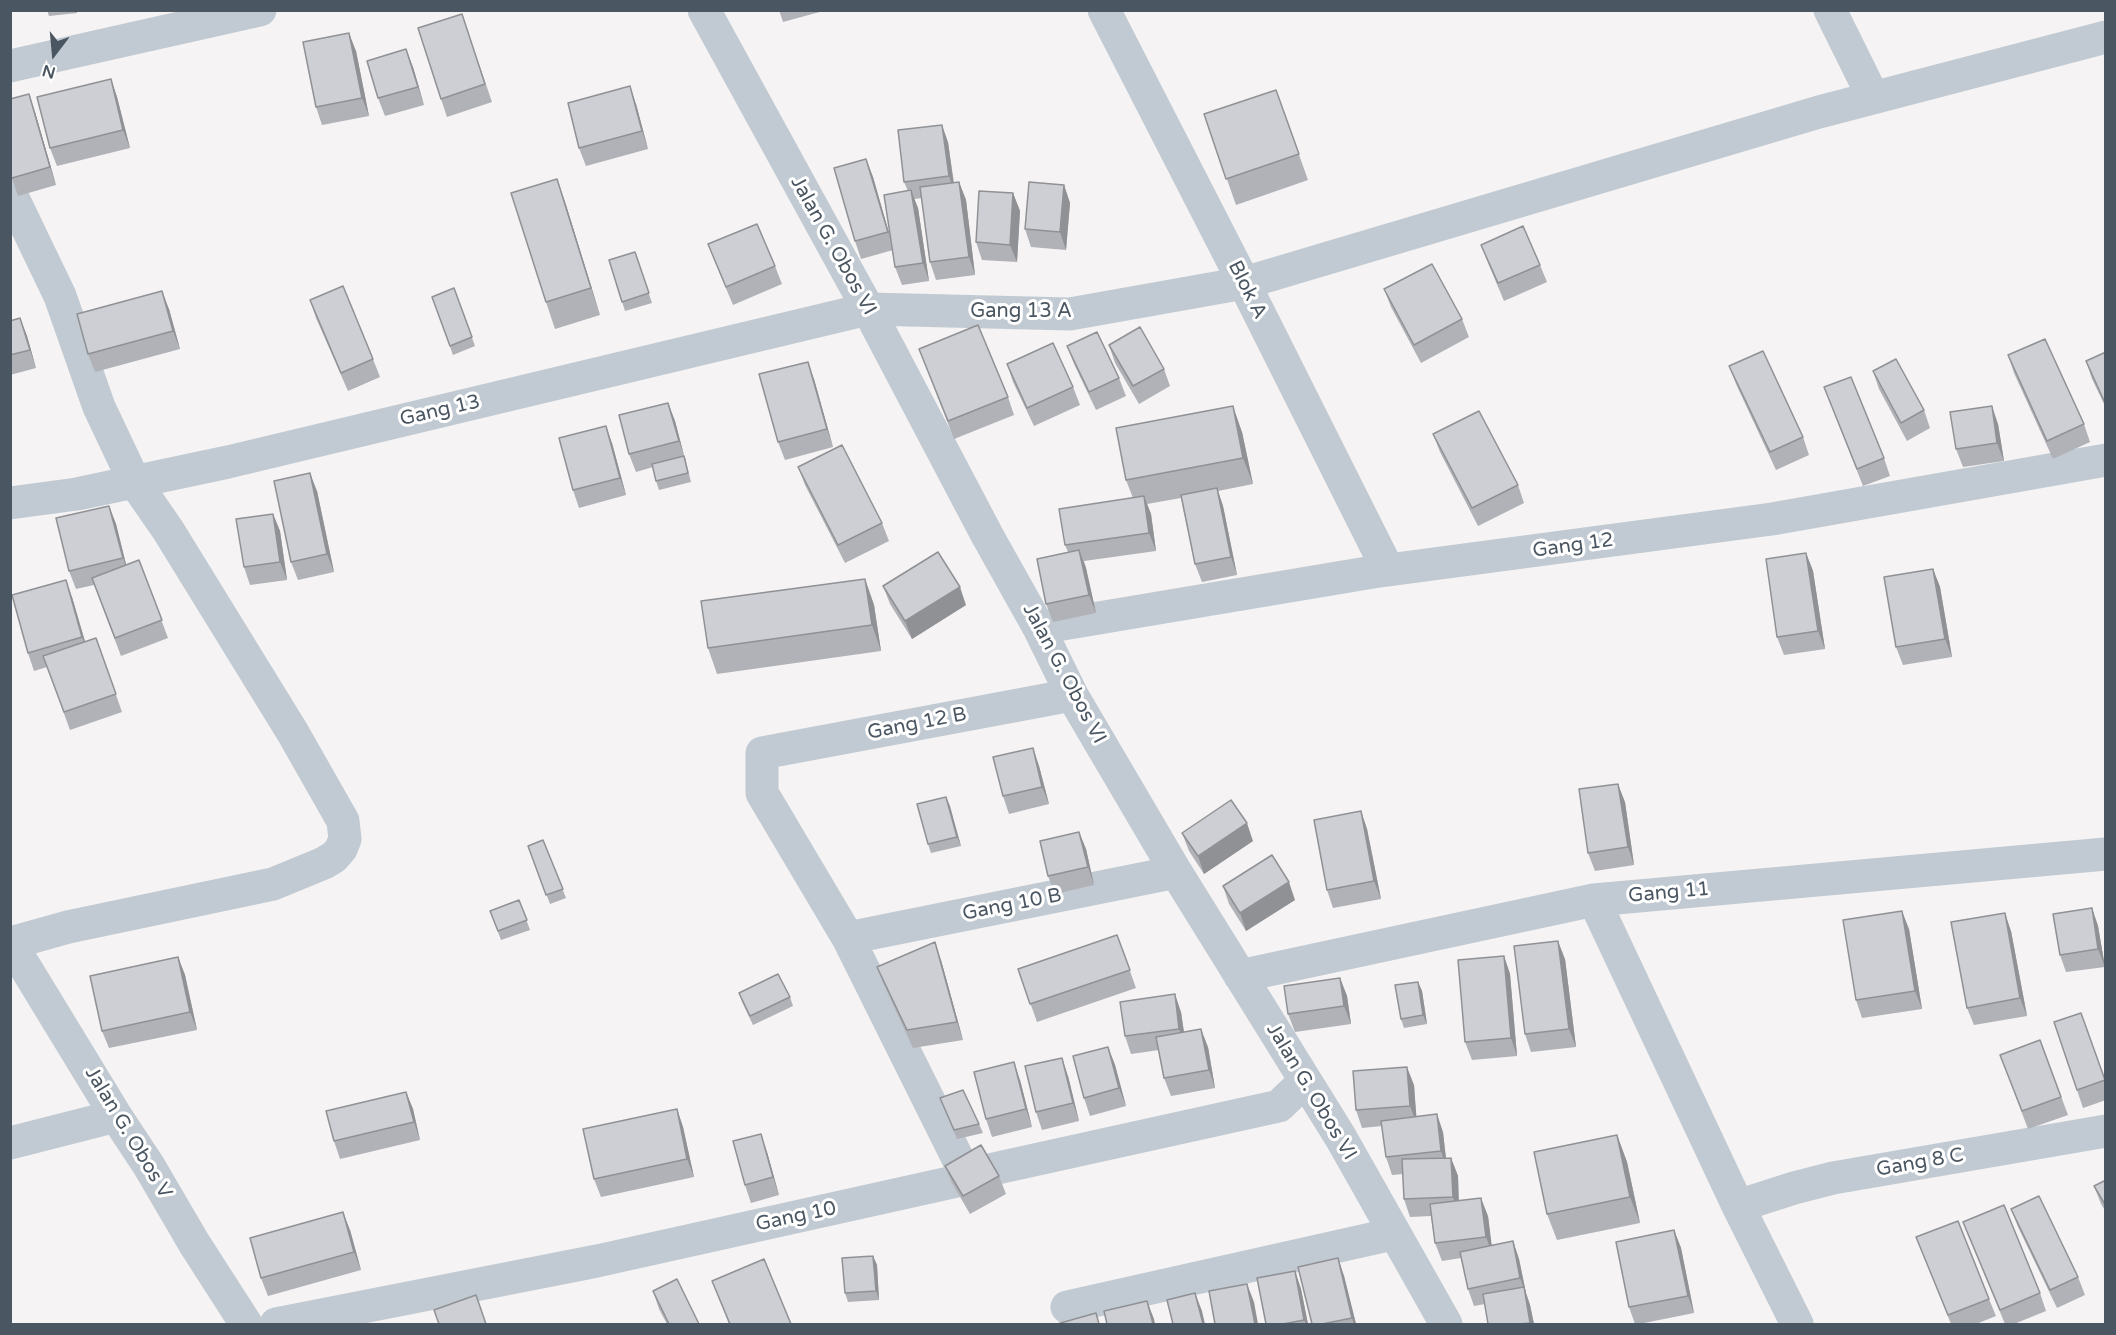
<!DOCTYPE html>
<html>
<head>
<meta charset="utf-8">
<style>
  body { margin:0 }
  #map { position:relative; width:2116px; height:1335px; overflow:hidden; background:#f5f3f3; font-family:"Varela Round",sans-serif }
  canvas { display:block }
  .frame { position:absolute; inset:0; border:12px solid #4a5661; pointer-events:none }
  .north { position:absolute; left:24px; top:24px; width:60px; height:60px; -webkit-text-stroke:4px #fff; paint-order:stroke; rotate:196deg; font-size:16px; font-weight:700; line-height:24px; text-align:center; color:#4a5661 }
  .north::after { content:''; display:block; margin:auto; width:21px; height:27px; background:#4a5661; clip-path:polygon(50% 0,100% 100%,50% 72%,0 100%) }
</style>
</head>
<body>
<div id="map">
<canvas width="2116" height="1335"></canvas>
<div class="frame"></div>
<div class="north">N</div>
</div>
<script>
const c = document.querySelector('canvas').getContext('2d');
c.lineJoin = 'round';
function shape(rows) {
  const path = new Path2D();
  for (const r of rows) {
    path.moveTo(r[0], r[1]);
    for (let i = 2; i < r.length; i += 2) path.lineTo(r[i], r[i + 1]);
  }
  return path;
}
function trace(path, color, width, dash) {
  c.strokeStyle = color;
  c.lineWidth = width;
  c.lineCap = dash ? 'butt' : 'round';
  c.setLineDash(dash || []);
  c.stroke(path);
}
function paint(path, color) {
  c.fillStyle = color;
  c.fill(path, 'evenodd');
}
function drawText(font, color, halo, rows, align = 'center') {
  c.font = font + ' "Varela Round",sans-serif';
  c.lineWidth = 6;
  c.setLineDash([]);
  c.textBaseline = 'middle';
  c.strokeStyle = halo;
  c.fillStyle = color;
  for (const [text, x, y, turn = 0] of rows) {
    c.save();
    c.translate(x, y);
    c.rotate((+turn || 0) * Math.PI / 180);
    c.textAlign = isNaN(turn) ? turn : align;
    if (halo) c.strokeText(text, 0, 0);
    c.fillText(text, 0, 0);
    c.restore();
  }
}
const minor = shape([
  [704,10,868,309,987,535,1039,628,1072,695,1176,872,1341,1138,1446,1324],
  [1104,10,1244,283,1388,570],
  [1830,10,1873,97],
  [10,66,260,10],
  [10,192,60,296,99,407,134,481,168,530,293,733,343,821,345,839,341,849,334,857,324,863,273,884,68,927,11,943],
  [10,503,77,494,228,462,868,309,1070,314,1244,283,1819,112,2106,37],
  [1039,628,1373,572,1772,519,2106,460],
  [1594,900,1738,1206,1797,1324],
  [848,938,1176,872],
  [10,942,116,1116,149,1166,194,1243,246,1324],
  [1240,976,1594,900,2106,854],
  [10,1143,116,1116],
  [966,1175,848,938,762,793,762,753,1072,695],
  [1738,1206,1794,1188,1833,1178,2106,1131],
  [1067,1307,1393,1234],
  [276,1324,597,1261,953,1182,966,1175,1279,1106,1304,1082]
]);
const wall = shape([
  [47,10,77,10,77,13,49,16],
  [779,10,827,10,783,22],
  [468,32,492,102,447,117,441,99],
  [356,51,369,116,322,125,316,107],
  [413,67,424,105,385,116,378,98],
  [111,79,117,97,130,148,57,166,50,148],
  [1276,90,1308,180,1236,205,1204,114],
  [636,104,648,149,586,166,579,148],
  [35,112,56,185,18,196,12,178],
  [948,142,954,183,959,182,966,200,975,275,936,280,930,262,922,198,914,199,918,208,929,281,902,285,895,267,893,250,861,259,855,241,866,159,873,177,890,238,908,191,904,182],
  [557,179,566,205,600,315,555,329,546,302],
  [1064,185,1070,203,1066,250,1031,247,1025,229],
  [1013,193,1020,211,1017,262,982,260,976,242],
  [708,244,775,266,782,284,733,305,715,262],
  [1481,245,1540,265,1547,282,1504,301,1488,263],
  [635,252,652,303,625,311,609,260],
  [454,288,475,346,453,355,432,297],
  [1384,289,1462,319,1469,337,1421,363,1391,307],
  [310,300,373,359,380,377,348,391,316,318],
  [169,309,180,349,95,372,88,354],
  [20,318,27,336,36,368,10,375,10,321],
  [1109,345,1164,369,1170,386,1139,404,1115,363],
  [1067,346,1119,378,1126,396,1096,410,1074,364],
  [919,349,1008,397,1014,415,954,439],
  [2106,352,2106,408,2092,379,2086,361],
  [2008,355,2084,424,2090,442,2053,459,2014,373],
  [1007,364,1073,387,1080,405,1034,426,1013,382],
  [1729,366,1803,437,1809,455,1776,470,1736,384],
  [1873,371,1924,410,1930,428,1907,441,1879,389],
  [814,379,833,447,785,460,778,442],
  [1824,387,1884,458,1890,476,1863,486],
  [668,403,675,421,691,482,659,490,656,481,653,467,636,472,629,454],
  [1998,424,2004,461,1963,467,1956,449],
  [1242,432,1253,484,1218,491,1223,506,1237,575,1202,582,1195,564,1181,498,1147,504,1151,514,1156,551,1084,561,1086,568,1096,613,1053,622,1046,604,1068,552,1065,545,1133,498,1126,480],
  [1433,434,1518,485,1524,503,1478,526,1440,452],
  [612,443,626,495,579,508,573,490],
  [798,467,882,523,889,541,845,563,805,485],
  [317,491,334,572,298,580,291,562],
  [109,506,116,524,126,565,139,560,168,638,121,656,94,585,76,589,69,571],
  [273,514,280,531,287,580,250,585,244,567],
  [1806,553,1813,571,1825,649,1784,655,1777,637],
  [1933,569,1940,587,1952,657,1903,665,1896,647],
  [865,579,874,605,881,651,717,674,708,648],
  [883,586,966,605,912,639,890,604],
  [72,597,85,642,96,638,122,712,70,730,47,667,34,671,28,653],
  [1033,748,1039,766,1049,804,1009,814,1003,796],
  [946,797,961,846,931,853,928,844],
  [1625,802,1634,865,1595,871,1588,853],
  [1361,811,1367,829,1381,899,1333,908,1327,890],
  [1079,832,1086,849,1094,885,1055,894,1048,876],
  [1182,833,1253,841,1204,874,1189,851],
  [543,840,566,898,550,904,528,846],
  [1223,886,1295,900,1246,931,1229,904],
  [519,900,530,930,501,940,490,911],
  [2092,908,2098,926,2105,967,2066,972,2060,955],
  [1909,929,1922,1009,1862,1018,1856,1000],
  [2011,931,2027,1016,1974,1025,1967,1008],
  [1117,935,1136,988,1037,1022,1018,969],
  [1504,956,1510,974,1517,1056,1472,1060,1465,1042],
  [178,957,185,975,197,1030,109,1048,102,1031],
  [1565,959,1576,1047,1531,1052,1525,1034],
  [941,960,963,1040,913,1048,884,985,877,967],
  [1340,978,1347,996,1351,1024,1295,1032,1288,1014],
  [1418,982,1422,991,1427,1024,1404,1028,1401,1019],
  [739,993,790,997,793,1006,753,1025,742,1002],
  [1181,1012,1184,1032,1208,1047,1215,1088,1171,1096,1164,1078,1159,1050,1131,1054,1125,1036],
  [2081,1013,2106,1082,2106,1100,2083,1108,2077,1090],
  [2040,1040,2068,1115,2028,1129,2000,1055],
  [1108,1047,1115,1065,1126,1106,1090,1116,1084,1098],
  [1068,1076,1079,1121,1042,1130,1036,1112],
  [1020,1080,1032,1127,992,1137,986,1119],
  [1414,1085,1416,1117,1443,1132,1446,1158,1451,1158,1458,1176,1459,1201,1488,1216,1491,1245,1513,1241,1519,1259,1526,1293,1530,1305,1534,1324,1488,1324,1485,1304,1474,1306,1468,1289,1461,1258,1442,1261,1435,1243,1431,1216,1410,1217,1404,1199,1403,1174,1392,1175,1386,1157,1382,1126,1362,1128,1356,1110],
  [406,1092,413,1109,420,1140,340,1159,334,1141],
  [940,1098,979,1124,983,1133,957,1139],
  [677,1109,683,1127,694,1177,601,1197,594,1179],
  [1617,1135,1627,1162,1640,1223,1557,1240,1547,1214],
  [767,1152,779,1195,751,1203,745,1185],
  [945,1166,999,1176,1006,1194,970,1214,952,1183],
  [2106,1180,2106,1212,2101,1204,2094,1186],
  [2011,1209,2078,1277,2085,1295,2057,1308,2018,1227],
  [1963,1222,2040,1293,2046,1311,2014,1324,2005,1324,1970,1240],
  [350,1230,361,1270,268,1296,261,1278],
  [1674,1230,1681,1248,1694,1313,1639,1324,1635,1324,1629,1307],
  [1916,1237,1989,1299,1996,1316,1976,1324,1951,1324],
  [873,1256,877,1265,879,1300,848,1302,845,1293],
  [1338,1258,1344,1276,1356,1324,1312,1324],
  [764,1259,791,1324,729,1324,712,1281],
  [1295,1271,1301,1289,1308,1324,1266,1324],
  [653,1291,699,1324,667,1324,659,1309]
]);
const shadedWall = shape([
  [349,33,356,51,369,116,362,98],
  [406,49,413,67,424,105,418,87],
  [111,79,117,97,130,148,123,130],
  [630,86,636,104,648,149,642,131],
  [29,94,35,112,56,185,50,167],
  [942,125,948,142,955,194,949,176],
  [866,159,873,177,894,250,888,232],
  [557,179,566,205,600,315,591,288],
  [959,182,966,200,975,275,969,257],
  [1064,185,1070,203,1066,250,1060,232],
  [911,190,918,208,929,281,923,263],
  [1013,193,1020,211,1017,262,1010,245],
  [162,291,169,309,180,349,173,331],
  [20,318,27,336,36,368,30,350],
  [808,362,814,379,833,447,827,429],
  [668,403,675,421,691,482,685,458,679,441],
  [1233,406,1242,432,1253,484,1243,458],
  [1992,406,1998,424,2004,461,1997,443],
  [606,426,612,443,626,495,620,478],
  [310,473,317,491,334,572,327,554],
  [1217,488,1223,506,1237,575,1231,557],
  [1144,496,1151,514,1156,551,1149,533],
  [109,506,116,524,129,576,123,558],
  [273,514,280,531,287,580,280,562],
  [1079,550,1086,568,1096,613,1089,595],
  [1806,553,1813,571,1825,649,1818,631],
  [1933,569,1940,587,1952,657,1945,639],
  [865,579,874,605,881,651,872,625],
  [66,580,72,597,89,655,82,637],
  [960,587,966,605,912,639,905,621],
  [1033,748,1039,766,1049,804,1042,787],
  [1618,784,1625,802,1634,865,1628,847],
  [946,797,950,806,961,846,957,837],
  [1361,811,1367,829,1381,899,1374,881],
  [1247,823,1253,841,1204,874,1198,856],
  [1079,832,1086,849,1094,885,1088,867],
  [1289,882,1295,900,1246,931,1240,913],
  [2092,908,2098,926,2105,967,2098,949],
  [1902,911,1909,929,1922,1009,1915,991],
  [2005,913,2011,931,2027,1016,2020,998],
  [1558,941,1565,959,1576,1047,1569,1029],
  [935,942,941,960,963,1040,957,1022],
  [1504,956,1510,974,1517,1056,1511,1038],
  [178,957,185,975,197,1030,190,1012],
  [1340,978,1347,996,1351,1024,1344,1006],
  [1418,982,1422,991,1427,1024,1423,1015],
  [1175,994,1181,1012,1186,1047,1179,1029],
  [1201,1029,1208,1047,1215,1088,1209,1070],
  [1108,1047,1115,1065,1126,1106,1119,1088],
  [1062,1058,1068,1076,1079,1121,1073,1103],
  [1014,1062,1020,1080,1032,1127,1026,1109],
  [1407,1067,1414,1085,1417,1124,1410,1106],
  [406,1092,413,1109,420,1140,414,1122],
  [677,1109,683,1127,694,1177,687,1159],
  [1437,1114,1443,1132,1447,1169,1441,1151],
  [761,1134,767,1152,779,1195,773,1177],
  [1617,1135,1627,1162,1640,1223,1630,1197],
  [1451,1158,1458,1176,1459,1215,1453,1197],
  [1481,1198,1488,1216,1493,1255,1486,1237],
  [343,1212,350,1230,361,1270,354,1252],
  [1674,1230,1681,1248,1694,1313,1688,1296],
  [1513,1241,1519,1259,1526,1293,1530,1305,1534,1324,1531,1324,1530,1323,1524,1289,1520,1278],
  [873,1256,877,1265,879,1300,876,1291],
  [1338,1258,1344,1276,1356,1324,1354,1324,1352,1318],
  [1295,1271,1301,1289,1308,1324,1306,1324,1304,1320],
  [1247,1284,1254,1302,1258,1324,1255,1324],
  [1195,1293,1202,1311,1205,1324,1203,1324],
  [1147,1301,1154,1319,1155,1324,1153,1324]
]);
const building = shape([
  [462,14,485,84,441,99,418,28,462,14],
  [349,33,362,98,316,107,303,42,349,33],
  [406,49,418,87,378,98,367,61,406,49],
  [111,79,123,130,50,148,37,97,111,79],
  [630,86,642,131,579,148,568,103,630,86],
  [1276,90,1299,154,1226,179,1204,114,1276,90],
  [29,94,50,167,12,178,10,174,10,99,29,94],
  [942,125,949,176,904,182,898,130,942,125],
  [866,159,888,232,855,241,834,168,866,159],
  [557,179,591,288,546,302,511,193,557,179],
  [959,182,969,257,930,262,920,187,959,182],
  [1029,182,1064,185,1060,232,1025,229,1029,182],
  [911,190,923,263,895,267,884,195,911,190],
  [979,191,1013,193,1010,245,976,242,979,191],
  [757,224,775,266,726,287,708,244,757,224],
  [1523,226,1540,265,1498,283,1481,245,1523,226],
  [635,252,649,293,622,302,609,260,635,252],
  [1432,264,1462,319,1414,345,1384,289,1432,264],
  [343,286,373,359,341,373,310,300,343,286],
  [454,288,472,337,450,346,432,297,454,288],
  [162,291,173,331,88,354,77,314,162,291],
  [20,318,30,350,10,355,10,321,20,318],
  [978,325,1008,397,948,421,919,349,978,325],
  [1140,327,1164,369,1133,386,1109,345,1140,327],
  [1097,332,1119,378,1089,392,1067,346,1097,332],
  [2045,339,2084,424,2047,441,2008,355,2045,339],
  [1053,343,1073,387,1027,408,1007,364,1053,343],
  [1763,351,1803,437,1770,452,1729,366,1763,351],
  [2106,352,2106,405,2086,361,2106,352],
  [1896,359,1924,410,1901,423,1873,371,1896,359],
  [808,362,827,429,778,442,759,374,808,362],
  [1851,377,1884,458,1857,469,1824,387,1851,377],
  [668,403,679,441,629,454,619,415,668,403],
  [1233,406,1243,458,1126,480,1116,428,1233,406],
  [1992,406,1997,443,1956,449,1950,412,1992,406],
  [1479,411,1518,485,1472,508,1433,434,1479,411],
  [606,426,620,478,573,490,559,438,606,426],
  [842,445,882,523,838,545,798,467,842,445],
  [684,456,688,473,656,481,652,464,684,456],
  [310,473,327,554,291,562,274,481,310,473],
  [1217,488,1231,557,1195,564,1181,495,1217,488],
  [1144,496,1149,533,1065,545,1059,509,1144,496],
  [109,506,123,558,69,571,56,518,109,506],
  [273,514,280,562,244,567,236,519,273,514],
  [1079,550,1089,595,1046,604,1037,559,1079,550],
  [938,552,960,587,905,621,883,586,938,552],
  [1806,553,1818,631,1777,637,1766,559,1806,553],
  [139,560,162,620,115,638,92,578,139,560],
  [1933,569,1945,639,1896,647,1884,577,1933,569],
  [865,579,872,625,708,648,701,601,865,579],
  [66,580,82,637,28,653,12,595,66,580],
  [96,638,116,694,64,712,43,656,96,638],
  [1033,748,1042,787,1003,796,993,757,1033,748],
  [1618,784,1628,847,1588,853,1579,789,1618,784],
  [946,797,957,837,928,844,917,804,946,797],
  [1231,800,1247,823,1198,856,1182,833,1231,800],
  [1361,811,1374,881,1327,890,1314,820,1361,811],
  [1079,832,1088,867,1048,876,1040,841,1079,832],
  [543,840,563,889,546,895,528,846,543,840],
  [1272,855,1289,882,1240,913,1223,886,1272,855],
  [519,900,527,920,498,931,490,911,519,900],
  [2092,908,2098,949,2060,955,2053,914,2092,908],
  [1902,911,1915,991,1856,1000,1843,920,1902,911],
  [2005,913,2020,998,1967,1008,1951,922,2005,913],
  [1117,935,1130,970,1030,1004,1018,969,1117,935],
  [1558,941,1569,1029,1525,1034,1514,946,1558,941],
  [935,942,957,1022,907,1030,877,967,935,942],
  [1504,956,1511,1038,1465,1042,1458,960,1504,956],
  [178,957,190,1012,102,1031,90,976,178,957],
  [778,974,790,997,750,1016,739,993,778,974],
  [1340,978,1344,1006,1288,1014,1284,986,1340,978],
  [1418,982,1423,1015,1401,1019,1395,985,1418,982],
  [1175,994,1179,1029,1125,1036,1120,1002,1175,994],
  [2081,1013,2105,1080,2077,1090,2054,1022,2081,1013],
  [1201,1029,1209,1070,1164,1078,1156,1037,1201,1029],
  [2040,1040,2061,1097,2022,1111,2000,1055,2040,1040],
  [1108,1047,1119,1088,1084,1098,1073,1056,1108,1047],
  [1062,1058,1073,1103,1036,1112,1025,1066,1062,1058],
  [1014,1062,1026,1109,986,1119,974,1072,1014,1062],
  [1407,1067,1410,1106,1356,1110,1353,1071,1407,1067],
  [963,1090,979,1124,954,1130,940,1098,963,1090],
  [406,1092,414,1122,334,1141,326,1111,406,1092],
  [677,1109,687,1159,594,1179,583,1129,677,1109],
  [1437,1114,1441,1151,1386,1157,1381,1121,1437,1114],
  [761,1134,773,1177,745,1185,733,1141,761,1134],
  [1617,1135,1630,1197,1547,1214,1534,1152,1617,1135],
  [981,1145,999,1176,963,1196,945,1166,981,1145],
  [1451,1158,1453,1197,1404,1199,1402,1159,1451,1158],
  [2106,1180,2106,1206,2094,1186,2106,1180],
  [2039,1196,2078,1277,2050,1290,2011,1209,2039,1196],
  [1481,1198,1486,1237,1435,1243,1430,1204,1481,1198],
  [2004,1205,2040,1293,2000,1310,1963,1222,2004,1205],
  [343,1212,354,1252,261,1278,250,1238,343,1212],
  [1958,1221,1989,1299,1948,1315,1916,1237,1958,1221],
  [1674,1230,1688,1296,1629,1307,1616,1242,1674,1230],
  [1513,1241,1520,1278,1468,1289,1460,1252,1513,1241],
  [873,1256,876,1291,845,1293,842,1258,873,1256],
  [1338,1258,1352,1318,1322,1324,1312,1324,1298,1267,1338,1258],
  [764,1259,791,1324,730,1324,712,1281,764,1259],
  [1295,1271,1304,1320,1283,1324,1266,1324,1257,1278,1295,1271],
  [677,1279,699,1324,669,1324,653,1291,677,1279],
  [1247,1284,1255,1324,1215,1324,1209,1291,1247,1284],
  [1524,1287,1530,1323,1520,1324,1488,1324,1483,1294,1524,1287],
  [1195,1293,1203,1324,1173,1324,1167,1300,1195,1293],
  [476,1295,486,1324,439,1324,434,1310,476,1295],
  [1147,1301,1153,1324,1107,1324,1104,1311,1147,1301],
  [1096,1313,1099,1324,1057,1324,1096,1313]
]);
const streetNames = [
  ["Jalan G. Obos VI",833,246,61],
  ["Blok A",1247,290,63],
  ["Gang 13 A",1021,312],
  ["Gang 13",440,411,-13],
  ["Gang 12",1573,546,-8],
  ["Jalan G. Obos VI",1064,674,62],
  ["Gang 12 B",917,724,-11],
  ["Gang 11",1669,893,-5],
  ["Gang 10 B",1012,905,-11],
  ["Jalan G. Obos VI",1311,1092,59],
  ["Jalan G. Obos V",128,1133,59],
  ["Gang 8 C",1920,1163,-10],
  ["Gang 10",796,1217,-12]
];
trace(minor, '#c1cad2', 33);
paint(wall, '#b0b2b7');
paint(shadedWall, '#909195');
paint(building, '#cdcfd5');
trace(building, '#909195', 1.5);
drawText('20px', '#4a5661', '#fff', streetNames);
</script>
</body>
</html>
